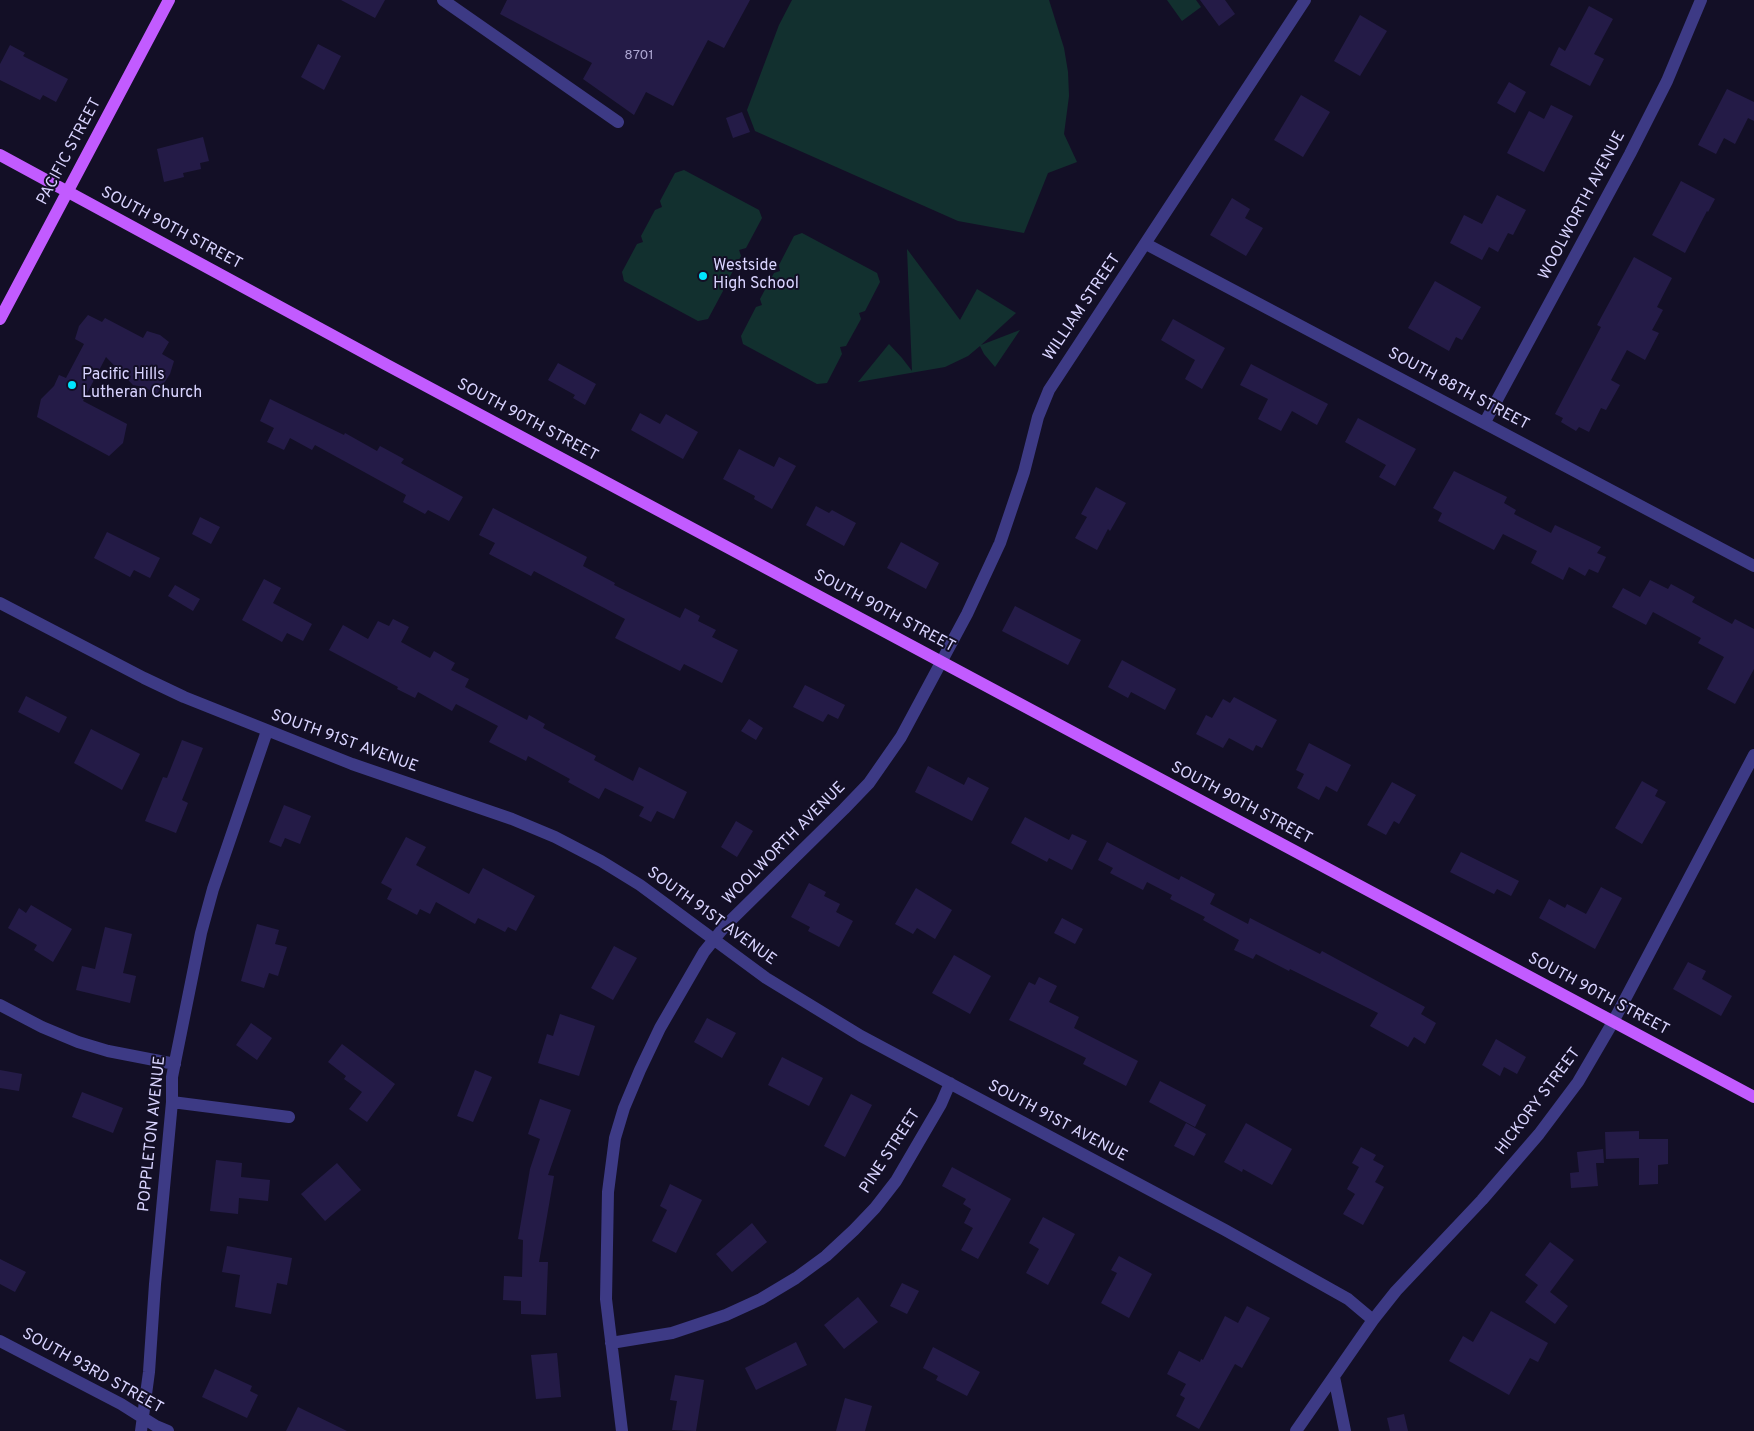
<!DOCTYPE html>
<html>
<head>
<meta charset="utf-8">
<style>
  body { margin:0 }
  canvas { display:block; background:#130f26 }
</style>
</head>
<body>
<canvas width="1754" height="1431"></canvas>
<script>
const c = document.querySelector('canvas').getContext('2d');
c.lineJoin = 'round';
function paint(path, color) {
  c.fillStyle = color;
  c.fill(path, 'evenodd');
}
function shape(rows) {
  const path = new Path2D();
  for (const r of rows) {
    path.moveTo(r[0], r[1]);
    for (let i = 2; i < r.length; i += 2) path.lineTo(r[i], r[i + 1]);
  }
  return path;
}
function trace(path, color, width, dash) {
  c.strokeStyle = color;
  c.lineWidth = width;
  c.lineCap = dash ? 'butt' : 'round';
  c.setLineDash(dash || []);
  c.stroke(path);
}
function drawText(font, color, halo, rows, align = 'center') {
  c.font = font + ' Overpass,sans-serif';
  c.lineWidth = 4;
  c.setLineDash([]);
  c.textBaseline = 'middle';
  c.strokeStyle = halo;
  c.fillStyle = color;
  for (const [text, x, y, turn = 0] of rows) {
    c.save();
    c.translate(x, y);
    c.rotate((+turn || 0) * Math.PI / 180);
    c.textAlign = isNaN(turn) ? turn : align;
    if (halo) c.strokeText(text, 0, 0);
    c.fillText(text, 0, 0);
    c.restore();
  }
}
const green = shape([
  [792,0,1049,0,1064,48,1068,72,1069,96,1064,134,1077,162,1048,173,1024,233,958,221,755,131,747,110,779,25],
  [1167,0,1196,0,1201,7,1182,21],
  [684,170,759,210,762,218,746,248,739,250,741,256,727,282,721,284,723,291,708,319,698,321,624,281,622,272,637,244,643,242,641,236,655,210,662,207,660,201,675,173],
  [802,233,877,273,880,282,865,311,859,313,861,319,846,346,840,347,842,354,827,383,817,384,743,344,741,336,756,307,762,305,760,299,774,273,780,271,779,265,794,236],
  [907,249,960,320,977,289,1016,313,981,345,1020,330,995,367,984,354,980,346,968,356,945,367,858,382,889,344,902,358,912,371]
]);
const building = shape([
  [341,0,385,0,375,18],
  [507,0,750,0,724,48,708,40,673,106,646,92,634,115,583,79,592,63,500,14],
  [1200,0,1225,0,1235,14,1219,26],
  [1589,6,1613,19,1594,54,1604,59,1590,86,1550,65,1559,47,1565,51],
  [1360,15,1387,31,1360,76,1334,61],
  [318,44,341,56,324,90,301,77],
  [10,45,25,53,23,56,68,79,56,102,43,95,40,100,0,80,0,64],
  [1509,82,1526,92,1515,113,1497,103],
  [1727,89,1754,102,1754,121,1748,118,1735,144,1724,138,1716,154,1698,145],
  [1301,95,1330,112,1303,157,1274,140],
  [1551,105,1573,116,1544,172,1507,153,1529,111,1544,119],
  [742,112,750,132,733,138,726,118],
  [203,137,209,161,200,163,201,169,183,173,184,177,164,182,157,149],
  [1681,181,1715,199,1708,212,1707,211,1685,253,1652,235],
  [1497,195,1526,210,1513,235,1508,233,1498,252,1489,247,1482,260,1450,243,1464,215,1482,224],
  [1232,198,1250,209,1245,218,1263,228,1246,256,1210,235],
  [1634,257,1672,278,1657,307,1663,310,1652,330,1659,333,1645,360,1627,350,1611,380,1620,385,1606,410,1601,408,1589,432,1579,427,1576,431,1561,422,1563,418,1555,414,1601,327,1597,325],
  [1435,281,1481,307,1462,340,1456,337,1449,351,1408,328],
  [88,315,102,322,105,318,143,338,147,331,160,335,169,342,162,354,174,361,170,374,157,394,144,387,133,385,106,357,83,401,127,424,123,443,109,456,37,417,41,399,54,386,59,375,66,378,84,344,75,339,79,326],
  [1173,319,1225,348,1202,389,1185,379,1195,360,1161,340],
  [558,363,596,384,585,405,573,398,575,395,548,380],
  [1251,364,1328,404,1317,425,1292,411,1281,431,1258,419,1268,399,1240,385],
  [270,399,344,435,345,433,377,451,380,446,404,459,401,463,463,497,449,521,428,510,425,514,403,502,406,495,315,445,312,450,290,438,284,450,267,442,274,428,260,421],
  [640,413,660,424,666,414,698,432,683,459,631,430],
  [1358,418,1416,449,1395,486,1379,477,1386,465,1345,442],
  [739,449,774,467,779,457,796,466,772,509,754,499,755,496,723,479],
  [1454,471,1507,497,1504,503,1516,510,1514,514,1551,533,1555,525,1601,547,1597,553,1606,557,1598,573,1589,569,1585,576,1569,567,1563,580,1531,563,1537,551,1503,534,1494,550,1438,521,1442,513,1433,508],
  [1096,487,1126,503,1110,531,1108,529,1097,550,1075,538,1087,517,1081,514],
  [816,506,829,513,832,510,856,523,844,546,806,525],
  [493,508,587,557,583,566,615,583,614,585,680,618,685,608,700,616,698,621,716,630,712,637,738,650,722,683,684,664,680,671,615,638,625,619,534,571,531,576,489,554,495,543,479,535],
  [200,517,220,527,211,544,192,534],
  [107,532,160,558,150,578,134,570,130,577,94,558],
  [901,542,939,563,926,589,887,568],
  [264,579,281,588,273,603,312,624,303,641,287,633,282,642,242,620],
  [1650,580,1668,589,1671,584,1695,597,1692,602,1732,624,1735,619,1754,629,1754,669,1735,704,1707,689,1724,657,1698,643,1701,638,1653,612,1646,625,1612,607,1623,588,1640,597],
  [175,585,200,599,193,611,168,596],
  [1015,606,1081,640,1068,665,1002,631],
  [393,619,409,627,401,642,430,658,434,651,455,663,451,670,469,679,465,687,527,720,529,715,545,724,543,728,596,756,594,760,633,781,639,767,687,792,674,819,657,811,651,822,639,816,644,807,605,788,599,799,568,782,570,779,528,756,526,761,489,742,498,726,456,704,452,711,418,692,415,698,397,689,398,687,329,650,343,625,368,639,378,621,389,626],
  [1122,660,1176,689,1165,710,1131,692,1128,698,1108,687],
  [805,685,845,705,838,719,828,714,823,722,793,707],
  [26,696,67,717,59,733,18,712],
  [1234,697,1277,720,1262,748,1256,745,1253,751,1229,738,1223,748,1196,734,1206,715,1212,718,1223,699,1230,703],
  [749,719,763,728,756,740,741,731],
  [91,729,140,754,122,790,74,763],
  [182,740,203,748,182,800,188,803,176,833,145,821,163,777,167,778],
  [1309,743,1351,765,1337,792,1326,786,1319,800,1297,788,1304,774,1296,770],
  [928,766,964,785,968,777,989,788,972,821,915,792],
  [1642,781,1658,790,1655,796,1666,802,1642,844,1615,828],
  [1392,782,1416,795,1399,824,1394,821,1386,835,1367,825],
  [284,805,311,816,300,844,285,838,281,847,269,842],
  [1025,817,1069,840,1072,834,1087,841,1072,870,1049,858,1047,862,1011,843],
  [736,821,753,831,737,857,721,847],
  [406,837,426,847,416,865,469,894,483,868,535,896,516,931,508,927,505,932,478,918,475,924,436,902,430,914,420,909,417,915,387,899,392,889,381,883],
  [1107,842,1179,880,1181,876,1215,894,1210,904,1248,924,1250,918,1320,954,1322,951,1425,1007,1421,1014,1436,1023,1425,1044,1414,1037,1408,1047,1370,1026,1378,1013,1290,969,1289,971,1256,954,1253,959,1234,950,1239,940,1203,920,1205,917,1170,899,1172,895,1147,882,1143,890,1110,873,1113,868,1098,860],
  [1461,852,1519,881,1511,896,1497,889,1494,894,1450,872],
  [809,883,826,892,824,896,840,904,836,912,853,921,839,947,808,931,810,927,791,917],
  [1601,887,1622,898,1595,949,1539,918,1549,899,1565,908,1567,904,1586,914],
  [916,888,952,910,935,939,917,928,913,934,895,924],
  [31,905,72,929,53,962,34,950,37,945,8,928,19,908,26,913],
  [1062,918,1083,929,1075,944,1054,933],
  [257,924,279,930,275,944,287,947,278,976,269,973,264,988,241,981],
  [105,927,132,934,123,973,136,976,130,1003,76,990,82,966,95,969],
  [614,946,637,958,613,1000,591,988],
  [954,955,991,976,970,1014,932,993],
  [1688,962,1706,971,1702,979,1732,996,1721,1016,1673,989],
  [1039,977,1057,986,1049,1002,1079,1017,1074,1028,1138,1061,1126,1086,1083,1064,1086,1058,1009,1020,1029,982,1035,985],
  [560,1014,595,1026,579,1076,538,1063,547,1034,553,1036],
  [707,1018,736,1033,722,1058,694,1042],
  [251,1023,272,1038,257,1060,236,1045],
  [1496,1039,1526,1057,1517,1074,1504,1067,1500,1076,1482,1065],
  [342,1044,395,1084,367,1122,349,1109,362,1092,344,1079,346,1076,328,1062],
  [782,1057,823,1078,809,1106,768,1085],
  [0,1070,22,1074,19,1091,0,1088],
  [475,1070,492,1077,473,1122,457,1116],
  [1160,1081,1206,1105,1195,1127,1149,1102],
  [82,1092,123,1108,113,1133,72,1117],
  [851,1094,872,1105,845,1157,824,1146],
  [540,1099,571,1110,548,1175,554,1176,539,1262,548,1262,546,1315,521,1314,521,1301,503,1300,504,1276,522,1277,523,1240,518,1239,530,1169,540,1139,528,1134],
  [1186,1123,1206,1134,1194,1156,1174,1146],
  [1246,1123,1292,1149,1272,1185,1243,1169,1242,1172,1224,1162],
  [1639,1131,1639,1139,1668,1139,1668,1164,1658,1165,1658,1184,1639,1185,1639,1158,1606,1159,1605,1132],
  [1361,1147,1376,1155,1373,1160,1384,1166,1375,1182,1384,1187,1363,1225,1343,1214,1355,1194,1347,1189,1359,1167,1352,1163],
  [1603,1149,1604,1163,1596,1163,1598,1186,1571,1188,1570,1173,1579,1172,1577,1152],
  [216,1160,242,1163,241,1177,270,1180,268,1201,239,1198,238,1214,210,1211],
  [337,1163,361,1190,325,1221,301,1194],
  [952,1167,1011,1199,978,1259,961,1250,973,1228,964,1223,971,1209,963,1204,966,1199,942,1186],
  [670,1184,702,1200,676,1253,652,1241,667,1210,660,1206],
  [1043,1217,1075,1234,1048,1285,1026,1273,1039,1249,1029,1243],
  [752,1223,767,1242,732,1272,716,1254],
  [1550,1242,1574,1260,1550,1292,1568,1306,1555,1324,1525,1302,1538,1285,1525,1275],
  [227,1246,292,1258,287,1285,277,1283,271,1314,235,1307,240,1275,222,1272],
  [1119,1256,1152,1274,1129,1318,1101,1303,1117,1273,1111,1270],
  [0,1259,26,1272,15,1292,0,1284],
  [902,1283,919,1291,907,1314,890,1306],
  [858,1297,878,1322,844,1349,824,1325],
  [1247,1306,1270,1318,1242,1368,1235,1364,1199,1429,1176,1416,1185,1398,1180,1395,1186,1384,1167,1374,1179,1351,1200,1362,1201,1359,1203,1360,1225,1316,1238,1323],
  [1491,1311,1548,1343,1538,1362,1530,1358,1509,1395,1449,1361,1463,1336,1473,1342],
  [796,1342,807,1365,756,1390,745,1368],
  [933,1347,980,1372,967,1396,936,1380,938,1376,923,1368],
  [557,1353,561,1397,536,1399,531,1355],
  [215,1369,252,1386,250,1391,258,1395,247,1418,202,1397],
  [675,1375,704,1380,696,1431,672,1430,677,1401,670,1400],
  [845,1398,872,1406,865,1431,836,1431],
  [298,1407,347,1431,286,1431],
  [1404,1414,1408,1431,1390,1431,1387,1418]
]);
const minor = shape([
  [443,0,618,122],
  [1146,244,1754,566],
  [1485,422,1630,154,1667,81,1701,0],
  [0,603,144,678,184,697,352,764,512,819,555,837,601,861,640,885,766,978,861,1036,1225,1230,1348,1299,1373,1320],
  [0,1005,42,1027,78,1042,108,1051,175,1064],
  [172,1102,289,1117],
  [0,1341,121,1404,156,1426,168,1431],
  [611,1343,672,1333,726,1315,761,1299,796,1278,826,1256,854,1230,875,1208,896,1181,941,1104,950,1083],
  [1334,1377,1345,1431],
  [141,1431,149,1372,155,1284,172,1102,172,1077,201,933,213,889,267,731],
  [622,1431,606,1299,608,1192,615,1138,624,1108,640,1070,660,1028,704,952,725,926,844,809,869,783,901,737,967,614,1000,543,1024,472,1038,417,1049,390,1305,0],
  [1296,1431,1373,1320,1396,1291,1482,1200,1539,1134,1578,1082,1613,1022,1754,755]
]);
const major = shape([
  [0,155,387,365,1754,1097],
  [0,319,169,0]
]);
const markers = [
  [703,276,5,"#00e5ff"],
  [72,385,5,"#00e5ff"]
];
const numberNames = [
  ["8701",639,56]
];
const streetNames = [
  ["PACIFIC STREET",70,152,-62],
  ["WOOLWORTH AVENUE",1583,206,-62],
  ["SOUTH 90TH STREET",171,229,28],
  ["WILLIAM STREET",1083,308,-56],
  ["SOUTH 88TH STREET",1458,390,28],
  ["SOUTH 90TH STREET",527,421,28],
  ["SOUTH 90TH STREET",884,612,28],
  ["SOUTH 91ST AVENUE",344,742,20],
  ["SOUTH 90TH STREET",1241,804,28],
  ["WOOLWORTH AVENUE",785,844,-45],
  ["SOUTH 91ST AVENUE",711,917,36],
  ["SOUTH 90TH STREET",1598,995,28],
  ["HICKORY STREET",1539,1102,-53],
  ["SOUTH 91ST AVENUE",1057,1122,28],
  ["POPPLETON AVENUE",153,1134,-84],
  ["PINE STREET",891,1152,-57],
  ["SOUTH 93RD STREET",92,1372,29]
];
const poiNames = [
  ["Westside",713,267],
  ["High School",713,285],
  ["Pacific Hills",82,376],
  ["Lutheran Church",82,394]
];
paint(green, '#12302f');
paint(building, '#241b47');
trace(minor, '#3d3a85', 12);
trace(major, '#c25bff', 12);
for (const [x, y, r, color] of markers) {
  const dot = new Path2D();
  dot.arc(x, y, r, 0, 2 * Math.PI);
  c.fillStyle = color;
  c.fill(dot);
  trace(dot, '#130f26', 2);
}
drawText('14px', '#aca6d1', null, numberNames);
drawText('16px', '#d9d4ff', '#130f26', streetNames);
drawText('16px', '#d9d4ff', '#130f26', poiNames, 'left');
</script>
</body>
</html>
